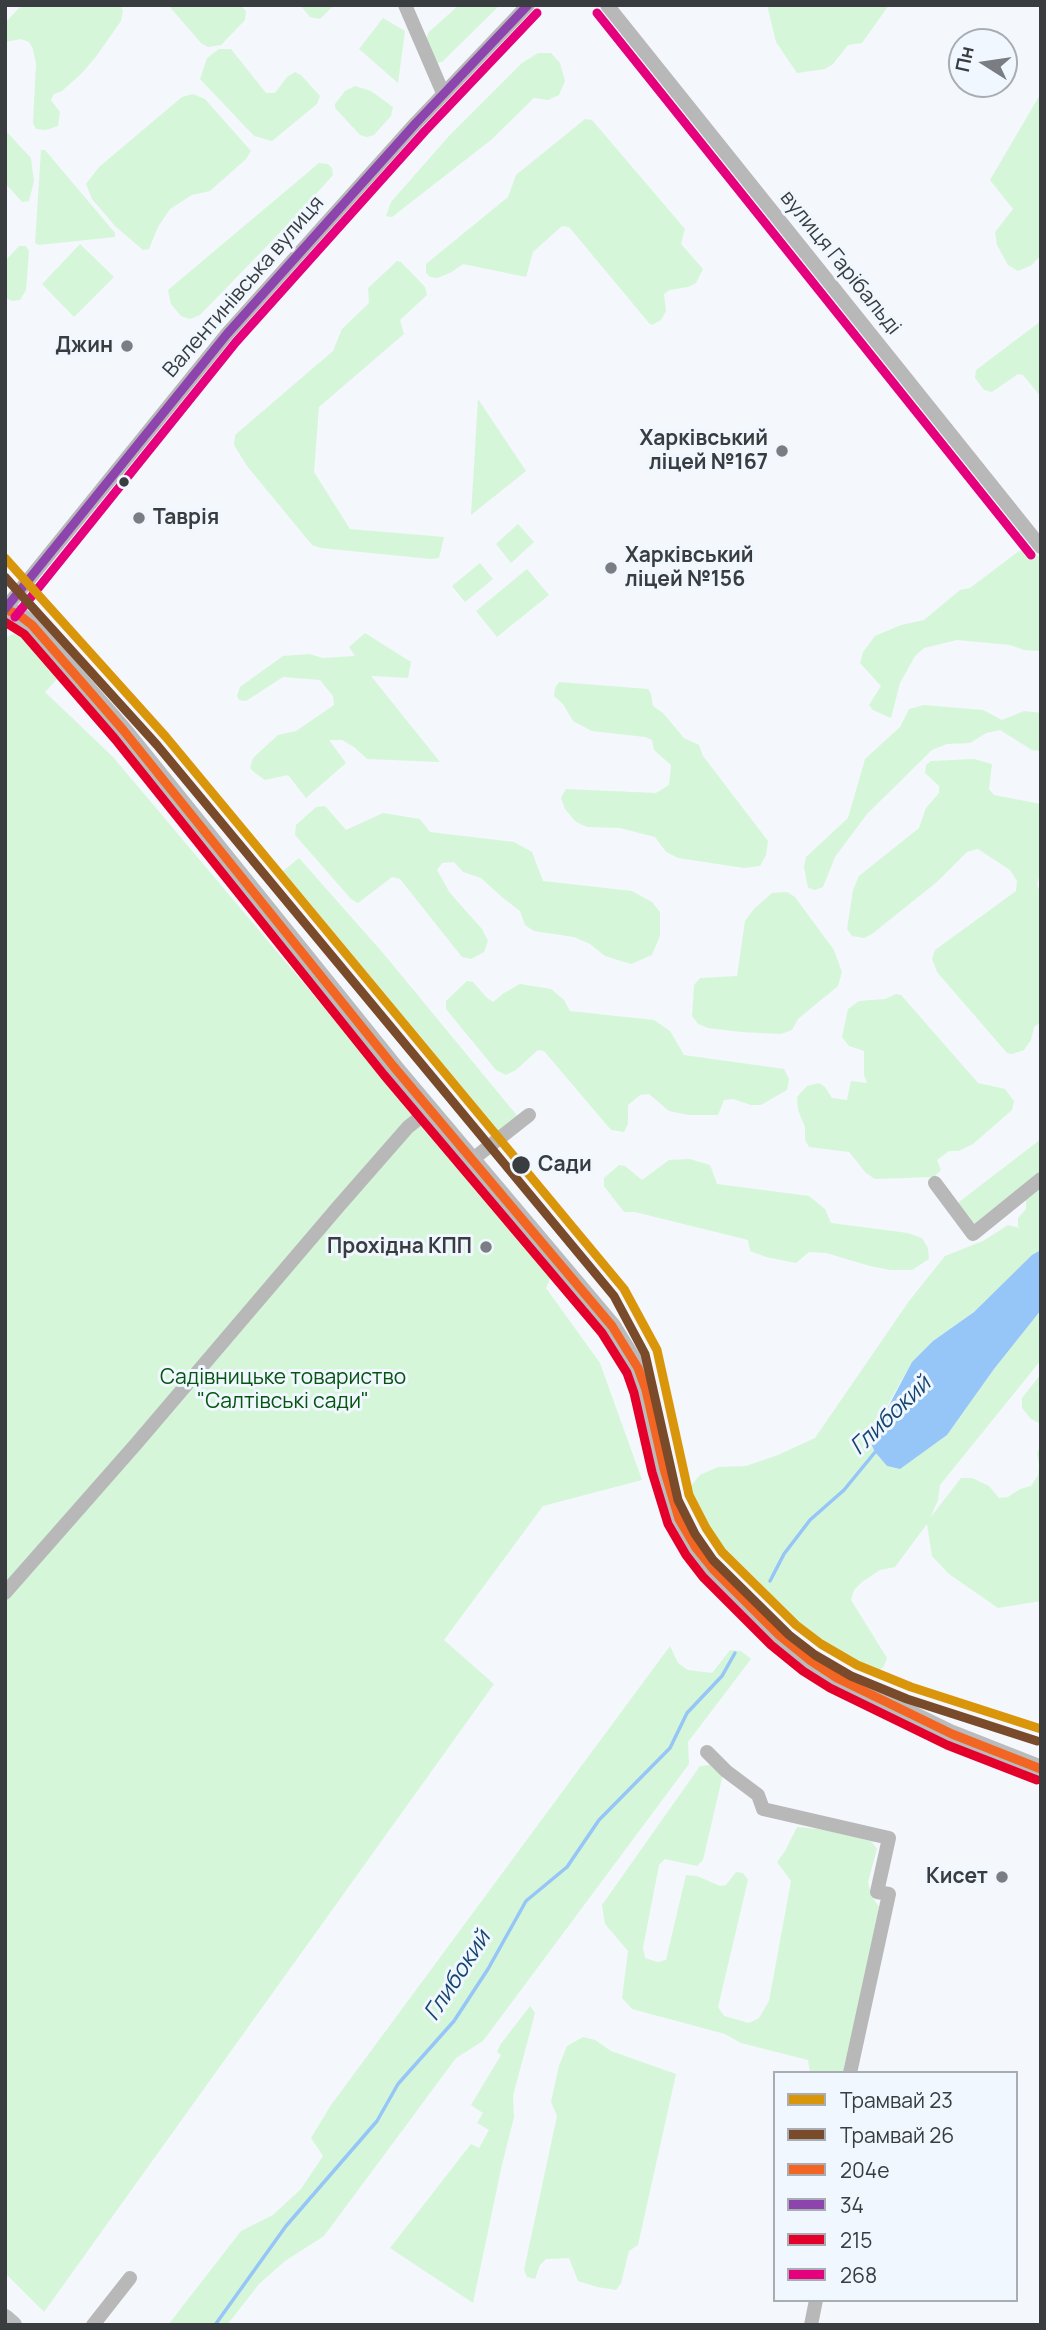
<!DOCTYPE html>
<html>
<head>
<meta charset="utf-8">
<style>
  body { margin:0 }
  #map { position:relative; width:1046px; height:2330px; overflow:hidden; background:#f4f7fc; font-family:Manrope,sans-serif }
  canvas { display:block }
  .frame { position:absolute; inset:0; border:7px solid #393d40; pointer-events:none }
  .legend { position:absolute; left:773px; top:2071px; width:245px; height:231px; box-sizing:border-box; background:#f0f7ff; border:2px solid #a7adb3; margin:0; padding:9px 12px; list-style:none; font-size:21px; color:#393d40 }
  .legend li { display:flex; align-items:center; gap:14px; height:35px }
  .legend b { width:35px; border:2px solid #a7adb3 }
  .north { position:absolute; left:948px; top:28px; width:70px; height:70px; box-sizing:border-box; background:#f0f7ff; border:2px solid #a7adb3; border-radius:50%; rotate:282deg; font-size:19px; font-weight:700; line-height:28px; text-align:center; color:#393d40 }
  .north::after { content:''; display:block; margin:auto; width:24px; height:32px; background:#7a7e82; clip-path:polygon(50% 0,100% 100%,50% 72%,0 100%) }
</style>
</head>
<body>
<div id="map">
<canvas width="1046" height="2330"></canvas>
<div class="frame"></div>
<ul class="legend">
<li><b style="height:9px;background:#da960a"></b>Трамвай 23</li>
<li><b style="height:9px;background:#7a4b2a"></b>Трамвай 26</li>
<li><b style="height:9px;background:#f26522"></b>204е</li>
<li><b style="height:9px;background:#8e44ad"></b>34</li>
<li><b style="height:9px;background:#e4002b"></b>215</li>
<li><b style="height:9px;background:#e5007d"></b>268</li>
</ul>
<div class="north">Пн</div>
</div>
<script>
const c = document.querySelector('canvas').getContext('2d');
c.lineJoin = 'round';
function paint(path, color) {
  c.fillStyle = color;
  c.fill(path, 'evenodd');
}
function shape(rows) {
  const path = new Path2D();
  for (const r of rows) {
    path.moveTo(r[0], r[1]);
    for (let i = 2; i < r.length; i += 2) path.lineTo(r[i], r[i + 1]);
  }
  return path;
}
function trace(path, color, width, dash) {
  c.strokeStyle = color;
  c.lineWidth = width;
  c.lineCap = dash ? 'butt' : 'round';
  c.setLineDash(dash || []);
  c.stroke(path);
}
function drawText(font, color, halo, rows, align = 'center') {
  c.font = font + ' Manrope,sans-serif';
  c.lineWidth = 6;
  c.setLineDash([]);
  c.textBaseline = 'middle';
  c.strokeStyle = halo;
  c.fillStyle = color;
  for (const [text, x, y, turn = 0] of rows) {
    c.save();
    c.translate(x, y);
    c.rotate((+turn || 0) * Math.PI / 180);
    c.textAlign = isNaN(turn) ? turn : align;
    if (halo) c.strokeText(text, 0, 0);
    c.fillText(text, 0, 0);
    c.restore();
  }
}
const green = shape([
  [22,5,119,5,123,10,121,21,95,58,81,74,62,91,54,94,51,100,60,112,58,126,46,130,36,129,33,123,36,64,33,49,29,42,21,39,5,42,5,23],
  [168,5,240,5,246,11,245,20,221,45,208,47,201,43],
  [300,5,334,5,320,19,310,17],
  [459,5,500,5,442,62,436,63,425,41,429,32],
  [767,5,889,5,862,43,848,45,833,64,825,69,797,73,776,42],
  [383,18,405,31,398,83,359,49],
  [219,49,231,49,266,93,275,93,287,77,295,72,301,75,320,96,317,104,272,141,254,136,200,79,207,58],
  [538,53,551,53,560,63,565,81,559,95,548,100,534,98,491,140,392,217,386,216,391,202,449,136,522,63],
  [355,86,371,91,393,107,391,116,374,135,367,137,360,135,335,108,335,104,345,91],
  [1041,93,1041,255,1032,265,1018,271,1008,265,997,245,995,232,1013,209,990,180],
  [193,94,205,99,251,151,246,159,210,191,192,195,170,209,158,227,149,249,143,250,115,226,92,199,86,184,99,167,182,97],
  [585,119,592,120,685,229,681,244,703,269,696,283,688,287,670,290,664,294,666,311,661,320,652,325,649,323,569,227,562,226,533,252,526,277,463,264,450,273,437,278,430,277,426,273,426,264,508,197,516,175],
  [5,130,31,158,34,181,29,201,22,202,5,183],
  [41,150,45,150,115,233,115,237,39,245,35,243],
  [319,163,328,164,332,168,333,175,298,214,200,315,190,319,181,316,171,304,168,290],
  [80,244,114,277,74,317,42,284],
  [19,246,26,246,29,251,26,290,20,300,13,301,5,298,5,261],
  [397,261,401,262,425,287,427,295,400,320,404,334,319,407,314,472,350,529,444,537,439,558,431,559,321,548,312,545,247,466,234,445,235,435,333,351,342,329,369,303,368,288],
  [1041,321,1041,397,1023,375,1018,374,992,392,984,390,975,378,976,370],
  [182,358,186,366,175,378,168,377,167,369,177,359],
  [478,399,526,471,471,515],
  [518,524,534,542,511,563,496,544],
  [1027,549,1034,551,1041,560,1041,651,1024,650,1010,645,957,640,924,648,915,656,900,683,891,718,873,710,869,705,881,686,860,663,863,652,875,636,901,625,924,620,960,590,970,588,1019,551],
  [480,563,493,579,465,602,452,586],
  [527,569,549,595,497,637,476,611],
  [365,633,411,662,408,678,371,676,440,762,367,759,354,747,342,740,329,740,346,763,306,798,288,775,265,780,255,773,250,768,253,758,278,735,296,731,334,705,333,696,320,680,283,677,246,701,239,700,237,696,240,687,283,656,309,654,323,658,355,656,349,647],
  [13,634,24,636,31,641,58,674,58,678,45,692,113,757,551,1277,546,1288,600,1363,642,1480,543,1506,444,1640,494,1684,44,2312,5,2273,5,638],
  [559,682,648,689,651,694,653,706,663,713,684,738,699,745,703,756,768,841,766,855,760,866,744,868,678,858,666,852,655,837,620,828,587,827,576,822,565,809,561,798,566,789,656,793,669,785,671,765,654,750,652,740,645,737,592,731,573,721,563,704,554,696,555,688],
  [924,705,983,710,1002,720,1024,711,1041,713,1041,751,1032,750,1000,730,986,733,970,743,947,744,932,750,867,814,835,857,823,887,815,890,808,888,804,867,806,857,848,818,865,759,900,727,909,709],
  [974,759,992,764,989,789,994,795,1041,804,1041,869,1037,885,1041,894,1041,1022,1034,1027,1031,1040,1024,1050,1012,1054,1007,1053,937,972,932,959,935,950,1016,891,1017,881,1010,870,978,849,967,852,938,881,872,934,864,938,852,936,847,929,853,890,859,876,919,828,926,808,939,793,939,786,925,773,926,765,931,761],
  [325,806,346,830,383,813,420,819,430,832,514,842,532,852,543,881,632,891,652,902,660,912,660,936,652,955,631,964,605,956,590,944,574,937,534,931,525,925,520,911,503,898,481,878,463,872,454,862,442,863,437,870,450,893,482,929,488,941,484,952,471,959,462,957,400,879,392,877,358,903,351,899,295,835,296,825,316,807],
  [299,858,383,953,519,1118,499,1134,282,872],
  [787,892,795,897,834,950,842,972,838,986,798,1019,792,1030,781,1034,741,1032,708,1028,698,1024,692,1016,694,985,700,978,737,976,745,921,754,909,772,893],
  [467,981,473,982,486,997,493,1002,504,993,520,984,551,989,564,1000,570,1011,654,1020,670,1031,684,1055,784,1069,789,1079,787,1090,761,1105,751,1105,733,1099,724,1100,718,1115,688,1115,669,1111,649,1094,640,1095,628,1105,628,1124,624,1132,611,1130,544,1051,538,1050,516,1070,506,1075,496,1070,446,1009,446,1001],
  [896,994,901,995,978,1083,1005,1089,1014,1101,1012,1110,973,1144,959,1151,949,1151,937,1160,941,1170,934,1177,875,1179,866,1173,849,1152,809,1147,805,1140,805,1127,798,1110,797,1097,807,1086,819,1083,825,1087,832,1098,847,1100,851,1081,867,1083,864,1075,864,1051,849,1046,842,1037,848,1009,859,1001,885,999],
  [1041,1139,1041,1173,978,1226,972,1224,959,1209,959,1202],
  [690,1159,710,1165,717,1184,809,1196,825,1209,831,1223,908,1233,922,1238,928,1248,929,1259,912,1270,891,1270,870,1266,826,1253,809,1252,796,1263,766,1257,750,1251,748,1240,635,1212,624,1212,604,1186,604,1178,619,1165,625,1166,642,1180,669,1160],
  [1041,1183,1041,1250,1032,1256,974,1312,933,1341,912,1362,883,1413,875,1452,887,1466,899,1469,947,1435,994,1369,1041,1310,1041,1360,940,1485,938,1500,930,1518,961,1478,972,1478,989,1486,999,1498,1008,1497,1020,1489,1031,1486,1038,1475,1039,1465,1037,1453,1041,1444,1041,1601,998,1608,949,1574,932,1556,927,1524,895,1567,880,1570,862,1582,854,1590,851,1600,887,1658,884,1666,878,1672,859,1665,824,1644,798,1624,722,1548,707,1526,690,1487,700,1475,718,1467,746,1466,778,1455,815,1438,909,1301,945,1256,983,1241,1008,1225,1020,1228,1018,1226,1018,1218,1026,1209,1026,1195],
  [1041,1374,1041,1424,1031,1419,1022,1408,1022,1398],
  [670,1646,678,1663,688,1670,712,1673,730,1650,741,1651,751,1659,688,1742,689,1764,483,2041,456,2058,324,2236,285,2261,259,2284,227,2325,168,2325,241,2231,273,2215,301,2189,323,2156,311,2138,331,2105],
  [710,1765,723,1774,703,1860,697,1866,665,1859,659,1865,643,1948,645,1958,658,1962,666,1960,686,1875,697,1876,720,1886,726,1885,736,1872,743,1873,748,1880,718,2007,724,2016,749,2023,759,2018,769,2001,791,1881,777,1862,785,1851,797,1827,826,1830,871,1841,877,1849,868,1882,871,1895,879,1907,844,2073,810,2073,808,2060,741,2043,725,2034,632,2009,622,1998,628,1951,605,1924,602,1905,700,1766],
  [530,2006,535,2013,513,2096,514,2117,501,2169,473,2303,390,2248,471,2144,479,2148,489,2130,477,2123,483,2113,471,2105,501,2055,497,2052,500,2045],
  [583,2037,595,2040,611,2051,676,2074,638,2245,629,2251,621,2283,616,2290,597,2287,578,2281,569,2258,546,2259,540,2265,535,2279,527,2277,524,2270,557,2116,551,2102,559,2066,567,2046]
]);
const water = shape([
  [1041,1250,1041,1310,994,1369,947,1435,900,1469,887,1466,875,1452,870,1441,912,1362,933,1341,974,1312,1032,1255]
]);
const stream = shape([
  [770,1581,784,1554,810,1520,844,1490,876,1451],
  [215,2325,286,2226,377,2121,398,2084,454,2021,488,1969,526,1901,567,1867,599,1820,670,1748,687,1713,722,1676,735,1653]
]);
const minor = shape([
  [405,5,443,93],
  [607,5,1041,547],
  [5,609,227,334,416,123,528,5],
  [473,1159,529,1115],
  [935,1183,973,1234,1041,1179],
  [5,1593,136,1444,338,1207,408,1127,431,1109],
  [707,1752,726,1771,758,1795,763,1809,889,1838,877,1892,889,1894,850,2073],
  [93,2325,130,2278],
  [811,2325,816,2300]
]);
const major = shape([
  [5,609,19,615,32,625,124,731,394,1067,612,1326,638,1368,646,1390,664,1469,679,1519,696,1548,713,1569,779,1635,811,1661,837,1678,952,1734,1041,1769],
  [5,2318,13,2325]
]);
const bus1 = shape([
  [5,609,19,615,32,625,124,731,394,1067,612,1326,638,1368,646,1390,664,1469,679,1519,696,1548,713,1569,779,1635,811,1661,837,1678,952,1734,1041,1769]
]);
const bus2 = shape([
  [5,609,227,334,416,123,528,5]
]);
const bus3 = shape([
  [5,622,24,634,115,739,384,1075,602,1333,627,1373,634,1393,652,1472,668,1524,686,1555,703,1577,771,1645,803,1671,830,1688,947,1745,1037,1780]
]);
const bus4 = shape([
  [597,13,1031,555],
  [15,617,236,342,425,131,537,13]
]);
const tram1 = shape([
  [5,558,166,737,624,1289,657,1350,689,1495,706,1528,722,1552,796,1625,821,1644,857,1665,911,1687,1041,1729]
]);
const tram2 = shape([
  [5,577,157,745,614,1296,645,1354,678,1500,695,1534,713,1560,789,1635,815,1655,851,1676,907,1699,1037,1741]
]);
const markers = [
  [127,346,7,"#7a7e82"],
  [782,451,7,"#7a7e82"],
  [124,482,6,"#393d40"],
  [139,518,7,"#7a7e82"],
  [611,568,7,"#7a7e82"],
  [521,1165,10,"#393d40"],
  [486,1247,7,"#7a7e82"],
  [1002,1877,7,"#7a7e82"]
];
const streetNames = [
  ["вулиця Гарібальді",840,263,51],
  ["Валентинівська вулиця",244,287,-49]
];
const poiNames = [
  ["Джин",113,346],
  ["Харківський",768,439],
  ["ліцей №167",768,463],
  ["Таврія",153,518,"left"],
  ["Харківський",625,556,"left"],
  ["ліцей №156",625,580,"left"],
  ["Прохідна КПП",472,1247],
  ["Кисет",988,1877]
];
const stopNames = [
  ["Сади",538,1165]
];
const parkNames = [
  ["Садівницьке товариство",283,1378],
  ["\"Салтівські сади\"",283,1402]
];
const waterNames = [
  ["Глибокий",891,1416,-44],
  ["Глибокий",458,1976,-57]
];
paint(green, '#d6f6d9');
paint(water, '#96c5f8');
trace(stream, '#96c5f8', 3.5);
trace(minor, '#b8b8b9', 14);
trace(major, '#babbbd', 18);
trace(bus1, '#f26522', 9);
trace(bus2, '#8e44ad', 9);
trace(bus3, '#e4002b', 9);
trace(bus4, '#e5007d', 9);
trace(tram1, '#da960a', 9);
trace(tram2, '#7a4b2a', 9);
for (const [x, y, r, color] of markers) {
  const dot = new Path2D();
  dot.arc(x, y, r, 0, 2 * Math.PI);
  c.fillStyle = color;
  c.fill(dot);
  trace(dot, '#f0f7ff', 2.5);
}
drawText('21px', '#393d40', '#f0f7ff', streetNames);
drawText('bold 21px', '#393d40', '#f0f7ff', poiNames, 'right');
drawText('bold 21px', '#393d40', '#f0f7ff', stopNames, 'left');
drawText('21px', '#055410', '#f0f7ff', parkNames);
drawText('italic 23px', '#164572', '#f0f7ff', waterNames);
</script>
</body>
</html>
